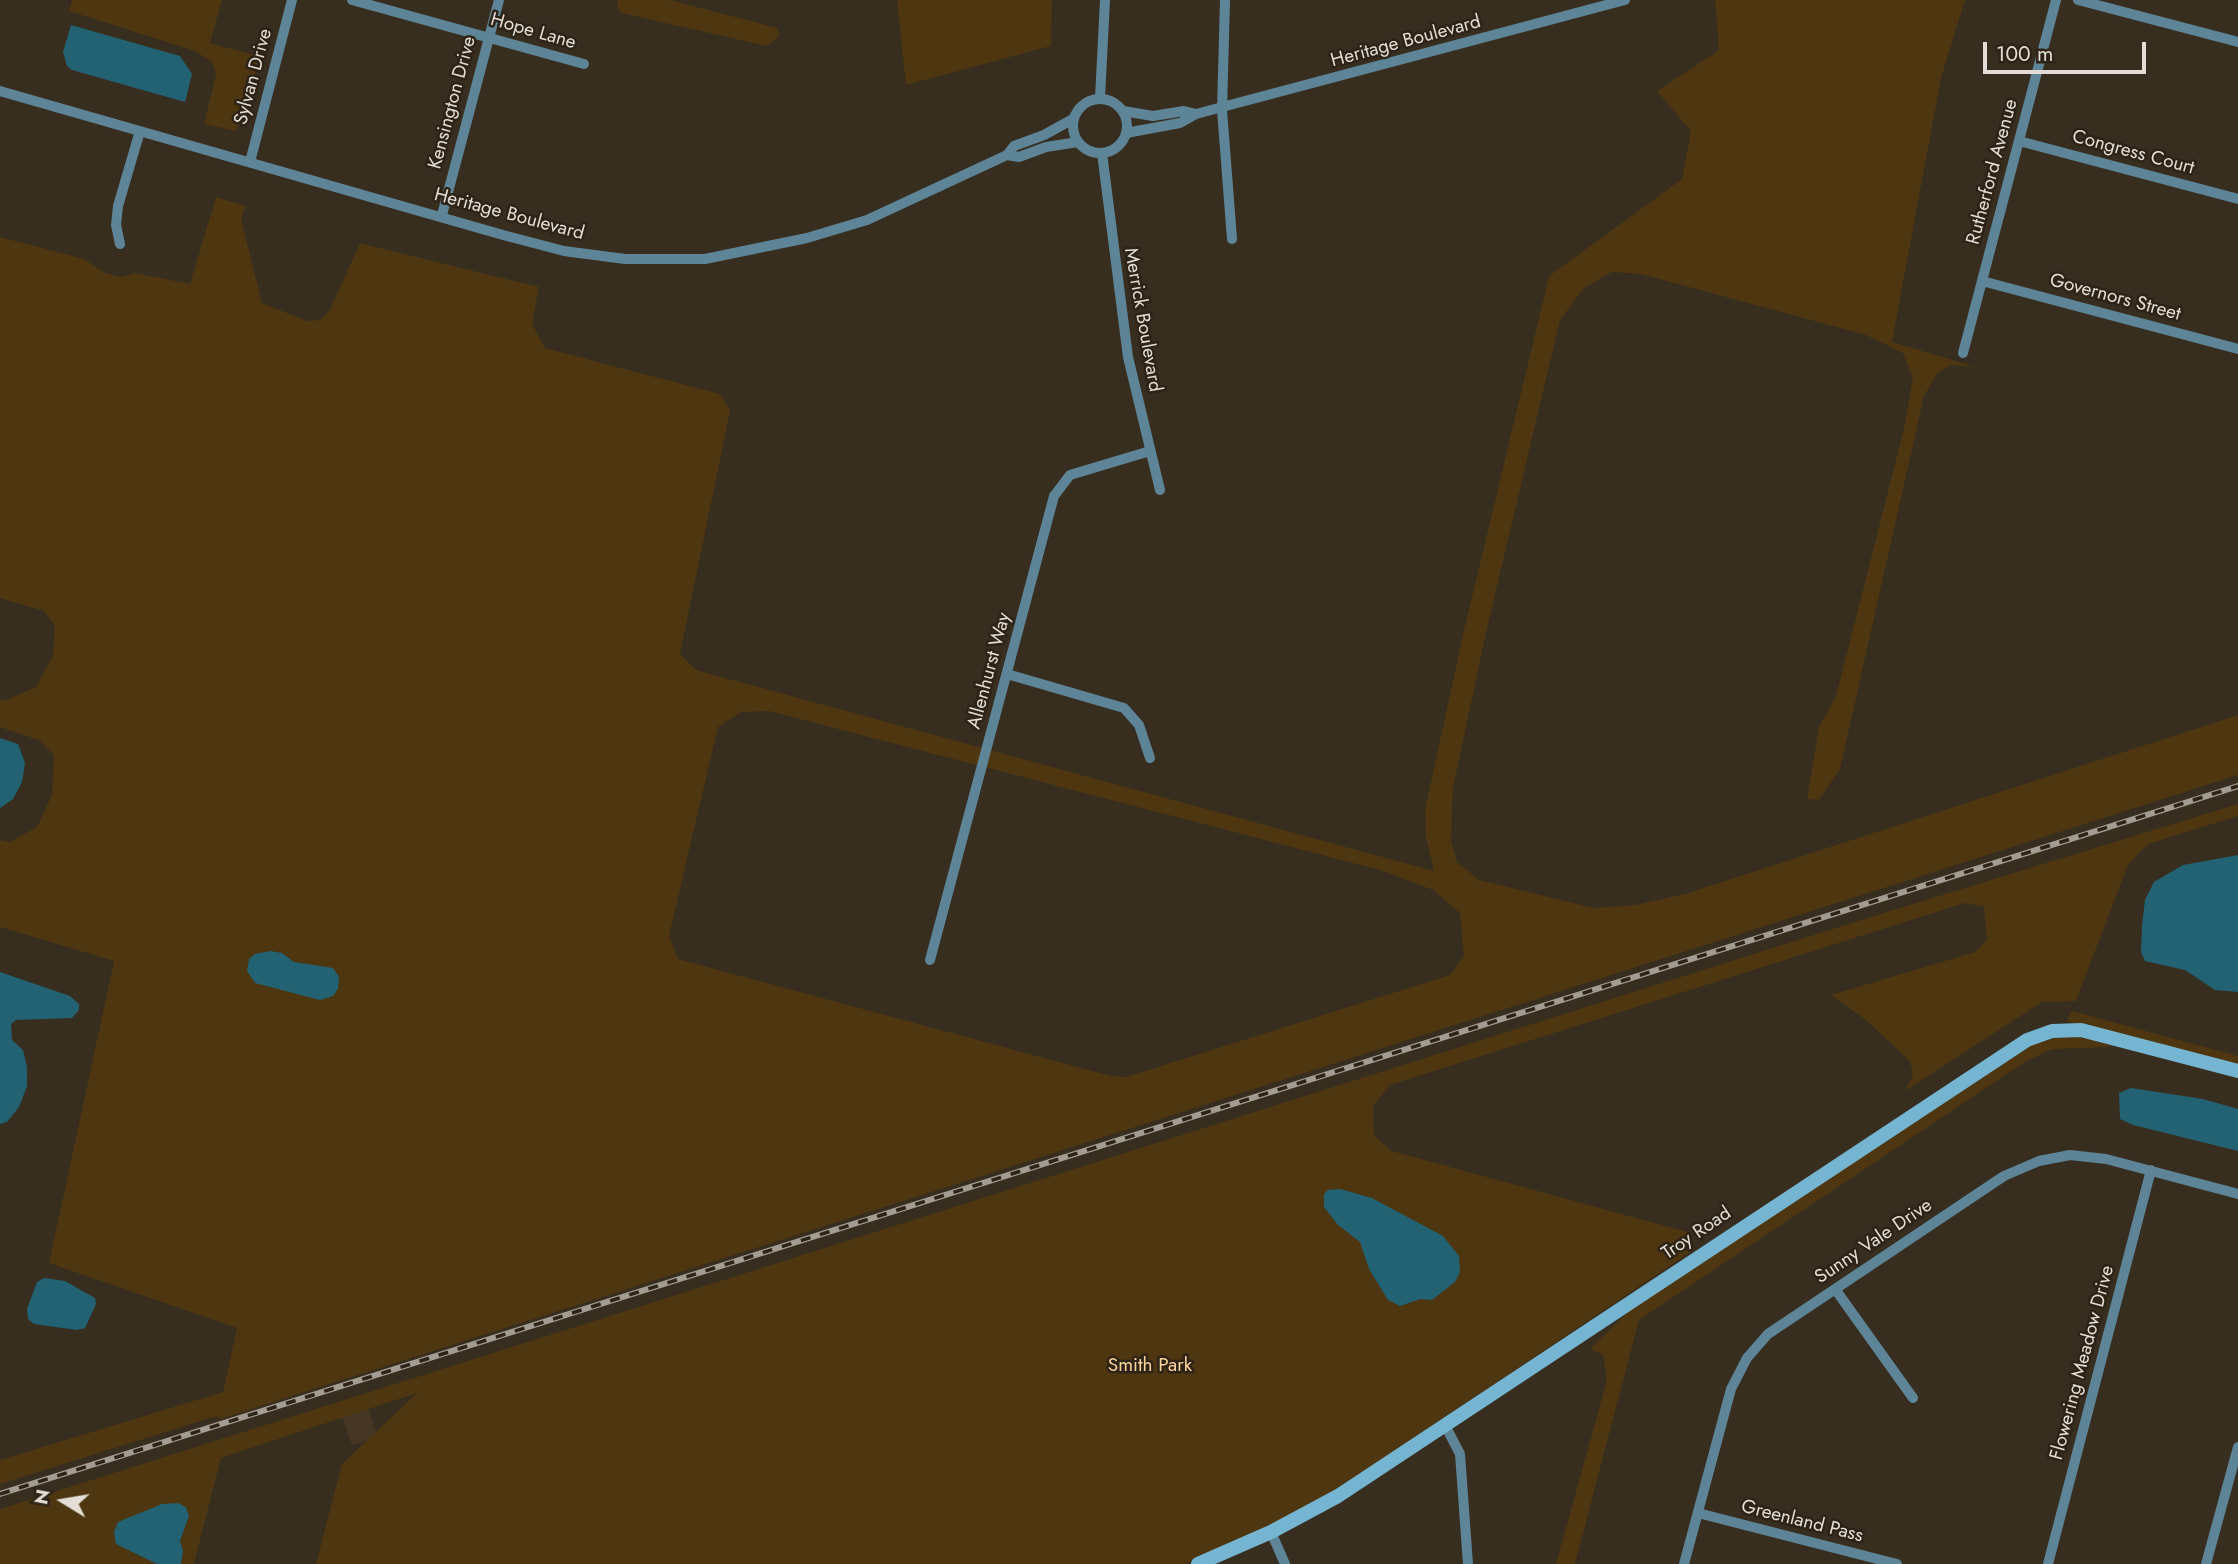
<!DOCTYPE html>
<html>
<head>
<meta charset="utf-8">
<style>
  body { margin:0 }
  #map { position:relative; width:2238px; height:1564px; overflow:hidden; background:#372e20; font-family:Jost,sans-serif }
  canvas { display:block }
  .north { position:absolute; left:28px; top:1466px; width:70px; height:70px; -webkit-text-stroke:5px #2d2417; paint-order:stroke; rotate:281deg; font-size:19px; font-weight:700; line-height:28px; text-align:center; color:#e3ddd5 }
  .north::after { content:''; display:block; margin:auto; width:24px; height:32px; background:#e3ddd5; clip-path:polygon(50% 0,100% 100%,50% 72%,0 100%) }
  .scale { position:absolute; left:1983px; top:42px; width:163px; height:32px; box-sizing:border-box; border:4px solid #e3ddd5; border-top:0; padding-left:9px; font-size:21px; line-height:24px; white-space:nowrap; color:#e3ddd5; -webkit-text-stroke:5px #2d2417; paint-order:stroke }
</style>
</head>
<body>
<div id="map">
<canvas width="2238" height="1564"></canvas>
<div class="north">N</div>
<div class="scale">100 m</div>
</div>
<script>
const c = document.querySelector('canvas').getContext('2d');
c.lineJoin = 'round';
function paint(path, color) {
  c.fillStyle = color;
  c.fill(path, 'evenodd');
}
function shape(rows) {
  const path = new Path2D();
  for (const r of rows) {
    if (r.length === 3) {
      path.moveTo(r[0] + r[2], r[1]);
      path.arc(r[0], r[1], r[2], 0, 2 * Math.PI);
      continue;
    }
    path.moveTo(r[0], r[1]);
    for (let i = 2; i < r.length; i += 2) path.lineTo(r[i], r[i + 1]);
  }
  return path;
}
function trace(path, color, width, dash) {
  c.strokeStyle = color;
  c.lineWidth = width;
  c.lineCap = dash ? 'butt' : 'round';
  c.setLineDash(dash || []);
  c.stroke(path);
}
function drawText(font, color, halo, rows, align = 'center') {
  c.font = font + ' Jost,sans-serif';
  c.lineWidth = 5;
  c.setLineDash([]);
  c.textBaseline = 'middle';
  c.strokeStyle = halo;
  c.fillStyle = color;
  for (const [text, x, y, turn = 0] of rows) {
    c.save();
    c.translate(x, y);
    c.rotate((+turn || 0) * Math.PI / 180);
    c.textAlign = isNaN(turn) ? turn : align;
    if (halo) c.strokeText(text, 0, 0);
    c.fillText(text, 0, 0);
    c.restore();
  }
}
const built = shape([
  [368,1408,378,1437,352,1445,342,1416]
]);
const green = shape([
  [72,0,222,0,210,43,261,57,236,131,204,124,216,74,212,62,195,51,69,11],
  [618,0,671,0,777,28,779,36,767,46,621,13,617,6],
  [897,0,1052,0,1051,46,906,85],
  [1715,0,1965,0,1941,78,1892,342,1976,367,1951,365,1937,374,1924,396,1840,769,1819,800,1807,799,1819,727,1836,696,1904,428,1913,378,1903,353,1866,335,1641,274,1612,272,1584,288,1560,320,1486,633,1453,788,1451,840,1457,862,1479,880,1594,908,1636,905,1688,893,2238,715,2238,775,220,1419,217,1416,0,1484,0,1460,223,1392,237,1328,49,1263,114,961,0,927,0,840,10,842,37,827,52,795,54,755,39,740,0,727,0,700,6,700,36,687,53,656,55,626,44,611,0,598,0,237,84,259,105,273,122,277,135,273,190,284,216,197,245,206,241,219,262,303,307,321,320,320,330,310,360,243,539,287,532,324,545,348,720,394,730,411,680,654,696,670,1434,871,1426,838,1425,809,1465,626,1549,276,1682,179,1691,131,1657,91,1719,50],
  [769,711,1380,870,1433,890,1460,913,1464,956,1450,975,1126,1077,1111,1076,678,959,669,936,718,727,741,712],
  [2238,804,2238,816,2148,844,2128,865,2076,1001,2042,1002,1905,1091,1913,1075,1910,1061,1866,1020,1831,995,1975,952,1987,940,1984,907,1965,903,1390,1085,1373,1106,1374,1136,1392,1151,1691,1233,1668,1246,1692,1251,1300,1514,1185,1564,316,1564,342,1464,417,1393,221,1458,194,1564,181,1564,183,1551,180,1541,185,1530,116,1544,157,1564,0,1564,0,1509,1861,920],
  [2072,1011,2238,1056,2238,1066,2066,1021],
  [2070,1035,2098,1039,2112,1047,2052,1049,2025,1062,1639,1320,1575,1564,1556,1564,1607,1380,1603,1355,1590,1349,1631,1309,2026,1047,2050,1037]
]);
const water = shape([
  [71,25,180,56,192,74,185,102,72,70,67,66,63,52],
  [0,738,18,744,25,763,22,782,13,799,0,808],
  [2238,855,2238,992,2215,990,2185,970,2145,961,2141,952,2142,926,2145,900,2154,882,2183,865],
  [270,951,282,953,294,962,333,968,339,977,338,989,333,996,320,1000,255,983,247,971,249,959,255,954],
  [0,972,70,996,79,1004,79,1010,72,1018,16,1020,11,1024,12,1040,23,1050,27,1067,27,1086,19,1107,7,1122,0,1124],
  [2131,1088,2203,1099,2238,1109,2238,1151,2133,1125,2120,1119,2119,1093],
  [1340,1189,1372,1198,1443,1236,1459,1256,1460,1272,1455,1282,1432,1300,1420,1299,1400,1306,1388,1300,1369,1269,1360,1242,1338,1225,1324,1207,1324,1194,1328,1190],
  [44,1278,65,1281,95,1298,96,1304,85,1328,77,1330,34,1324,28,1319,27,1309,37,1282],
  [178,1503,186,1507,189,1516,180,1541,183,1551,181,1564,157,1564,116,1544,114,1532,118,1522,162,1504]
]);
const street = shape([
  [352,0,584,64],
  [1225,0,1222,110,1232,239],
  [2078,0,2238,42],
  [0,91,503,235,564,251,625,259,705,259,807,238,867,220,1007,155],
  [1100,98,1105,0],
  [1100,126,27],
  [1123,111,1153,116,1184,111,1196,114],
  [1073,119,1044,135,1014,146,1007,155,1019,157,1046,147,1078,142],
  [1126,133,1180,123,1196,114,1625,0],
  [2019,141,2238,199],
  [1102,153,1128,357,1160,490],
  [250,162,292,0],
  [442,215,499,0],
  [120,244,116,225,118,206,140,131],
  [1982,281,2238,349],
  [1963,353,2056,0],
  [1007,674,1124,708,1139,725,1150,758],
  [930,960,1054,496,1070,475,1150,451],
  [1835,1289,1913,1398],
  [1445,1425,1460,1454,1468,1564],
  [1698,1513,1897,1564],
  [1271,1532,1285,1564],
  [1684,1564,1731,1389,1747,1358,1768,1334,2004,1176,2039,1161,2070,1155,2106,1159,2238,1194],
  [2048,1564,2151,1170],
  [2206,1564,2238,1447]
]);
const secondary = shape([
  [1198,1564,1271,1532,1338,1496,2027,1040,2052,1031,2081,1030,2238,1071]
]);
const rail = shape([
  [0,1494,2238,786]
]);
const streetNames = [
  ["Hope Lane",533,32,16],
  ["Heritage Boulevard",1406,42,-15],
  ["Sylvan Drive",254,77,-75],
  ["Kensington Drive",453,103,-75],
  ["Congress Court",2133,153,15],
  ["Rutherford Avenue",1993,172,-75],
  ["Heritage Boulevard",509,215,15],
  ["Governors Street",2115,298,15],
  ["Merrick Boulevard",1142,320,80],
  ["Allenhurst Way",990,671,-75],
  ["Troy Road",1697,1234,-34],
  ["Sunny Vale Drive",1874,1242,-34],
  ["Flowering Meadow Drive",2083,1363,-75],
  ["Greenland Pass",1802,1522,14]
];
const parkNames = [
  ["Smith Park",1150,1366]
];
paint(built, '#453724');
paint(green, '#4d3610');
paint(water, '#226273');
trace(street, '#5e8597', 10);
trace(secondary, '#75b5d2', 14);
trace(rail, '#a39c92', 6);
trace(rail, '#2d2417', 3.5, [10]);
drawText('19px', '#e3ddd5', '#2d2417', streetNames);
drawText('19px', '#fed59b', '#2d2417', parkNames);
</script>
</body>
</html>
